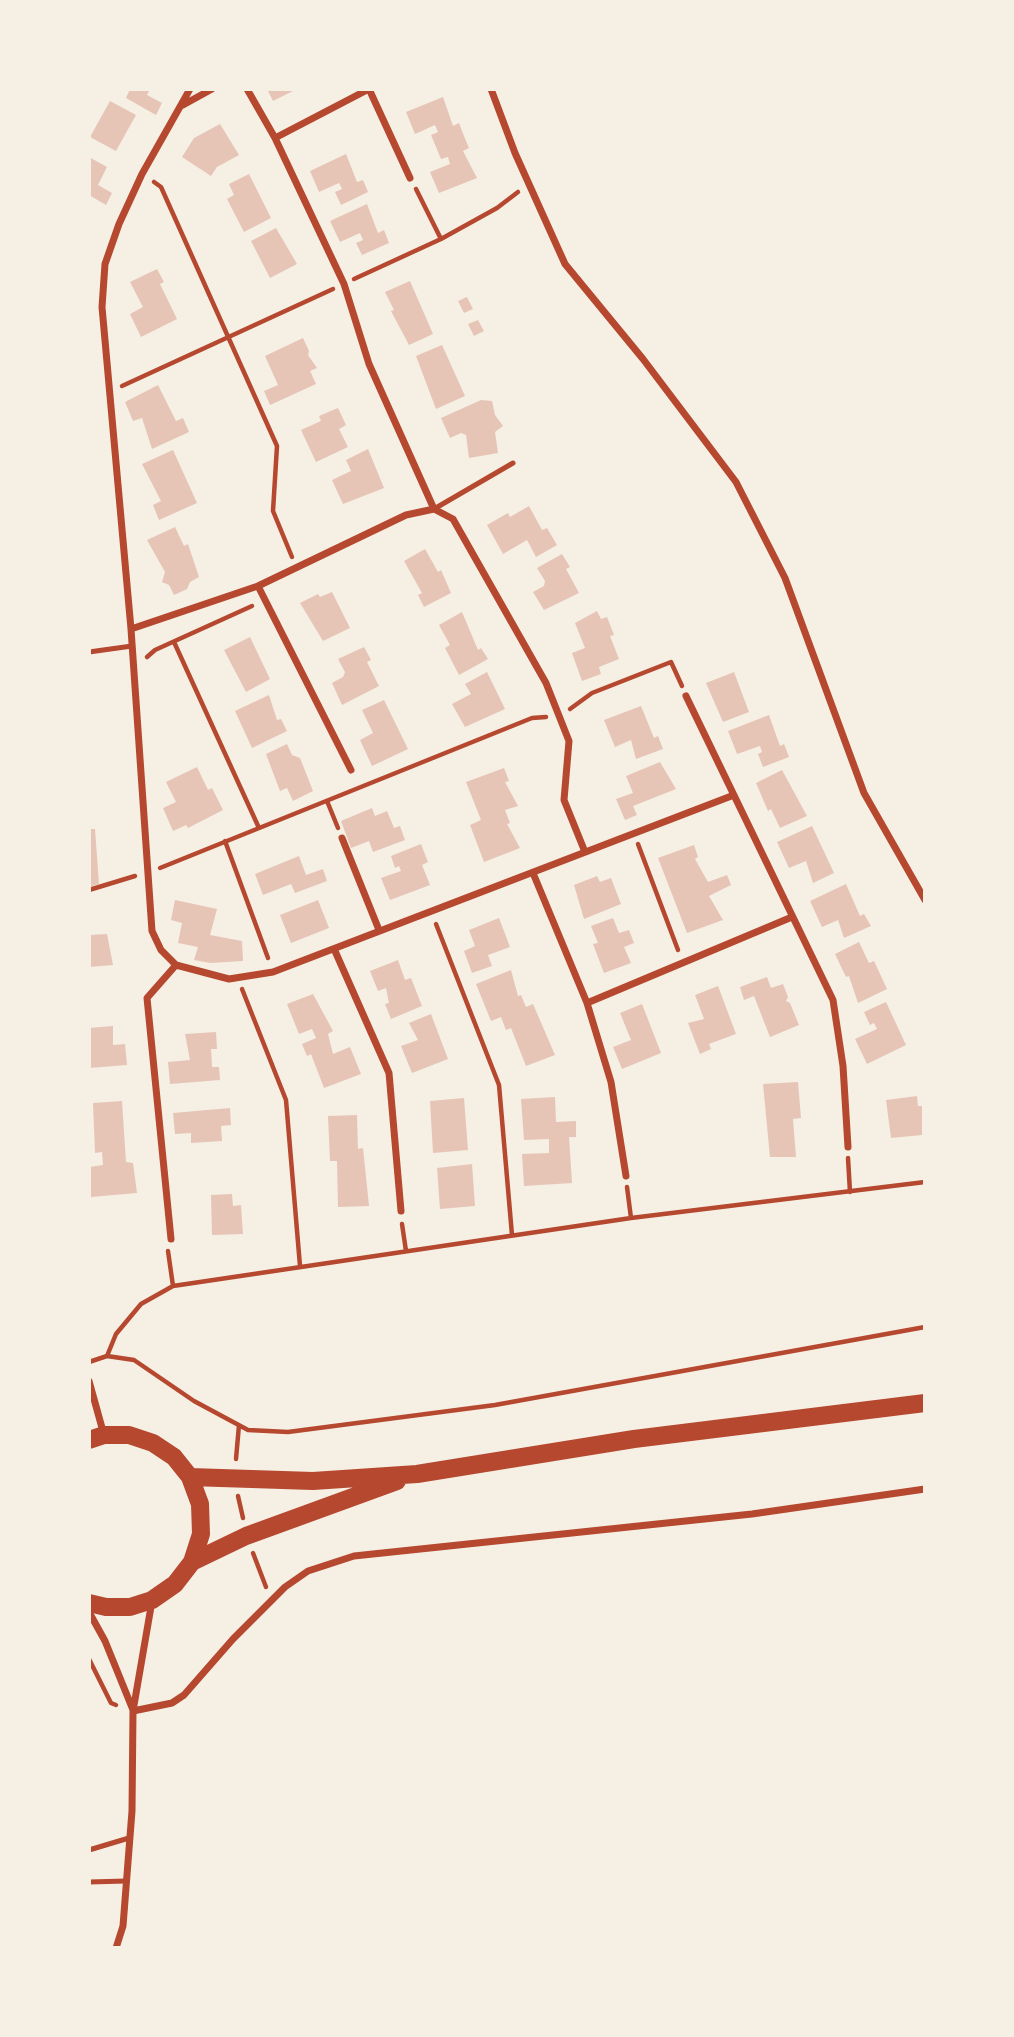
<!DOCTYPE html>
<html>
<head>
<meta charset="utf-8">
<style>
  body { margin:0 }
  #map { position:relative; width:1014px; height:2037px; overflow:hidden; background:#f6efe4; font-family:"Exo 2",sans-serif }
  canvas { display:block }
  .frame { position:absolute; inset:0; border:91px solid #f6efe4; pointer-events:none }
</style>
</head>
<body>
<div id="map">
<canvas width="1014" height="2037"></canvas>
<div class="frame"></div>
</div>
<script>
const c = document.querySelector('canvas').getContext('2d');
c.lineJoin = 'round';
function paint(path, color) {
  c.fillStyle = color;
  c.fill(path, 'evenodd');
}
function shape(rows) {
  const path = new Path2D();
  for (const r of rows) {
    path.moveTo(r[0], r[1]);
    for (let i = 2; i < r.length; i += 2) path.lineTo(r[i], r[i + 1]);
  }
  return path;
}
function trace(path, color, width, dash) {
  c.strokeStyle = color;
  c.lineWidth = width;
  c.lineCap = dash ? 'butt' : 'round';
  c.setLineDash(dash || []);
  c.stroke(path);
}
const building = shape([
  [130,89,150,89,147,95,162,103,156,115,126,98],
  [267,89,297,89,273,101],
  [443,97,453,126,459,123,464,136,469,148,463,151,477,178,439,193,430,172,450,164,448,157,441,159,431,135,438,132,435,125,415,134,406,112],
  [110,101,136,115,116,151,90,137],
  [220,124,239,155,217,167,211,176,182,157,194,138],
  [346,154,357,182,363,180,368,192,341,205,335,192,342,189,339,183,319,192,310,171],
  [89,157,107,167,98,185,112,193,106,205,89,195],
  [249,174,271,218,244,232,227,199,234,195,229,184],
  [367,204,378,233,384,230,389,243,362,255,356,243,363,240,360,233,340,242,330,221],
  [276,228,297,264,270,278,251,241],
  [157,269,164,282,160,284,177,319,141,337,130,314,143,307,130,282],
  [410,281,433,334,409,345,391,311,394,310,385,292],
  [467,297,473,309,464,313,458,301],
  [478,320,484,331,474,336,468,324],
  [303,338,309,351,308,355,317,368,310,371,316,384,270,405,264,391,278,385,265,356],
  [442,345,465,396,436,409,416,356],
  [158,385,176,421,183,418,189,432,152,449,142,418,133,421,125,402],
  [481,400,492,401,495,415,503,426,495,432,498,453,469,458,466,435,461,433,450,438,441,418],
  [338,408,346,425,339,429,348,447,316,462,301,430,321,421,319,416],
  [368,449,384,488,343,504,332,480,351,471,346,460],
  [173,450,197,503,159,520,153,505,161,501,142,464],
  [529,506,542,530,547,528,557,545,536,557,527,540,503,554,487,525,508,513,510,517],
  [175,527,184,546,188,544,199,577,190,582,187,589,174,595,169,585,162,582,165,572,147,540],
  [425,549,438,572,441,570,451,593,424,607,418,595,422,593,404,561],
  [562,554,570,567,566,569,579,593,544,610,533,592,544,586,545,581,537,568],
  [332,592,350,628,323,641,300,603,318,594,320,597],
  [597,611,601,619,607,617,614,635,610,636,619,659,599,667,601,674,582,681,572,653,585,648,575,623],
  [462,612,478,650,481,648,488,659,459,675,445,648,450,645,439,625],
  [250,637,270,679,246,692,224,650],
  [364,647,371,660,367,662,379,686,342,705,332,683,343,677,345,672,338,659],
  [487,672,505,709,465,727,452,704,471,694,465,684],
  [734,672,749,712,723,722,706,683],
  [269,695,277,720,281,719,287,731,252,748,235,711],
  [384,700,408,749,372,766,360,740,373,733,362,710],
  [641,706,654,738,658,736,663,749,636,759,631,740,615,747,604,720],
  [769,715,780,746,784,744,789,757,763,767,758,754,762,752,760,746,737,754,728,731],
  [287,744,292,755,300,758,313,791,293,801,287,788,280,791,266,754],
  [660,762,676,789,633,806,637,815,625,820,616,799,633,793,626,776],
  [197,767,208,790,212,788,223,810,188,828,186,825,173,831,163,808,176,802,166,782],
  [504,768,509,781,505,782,518,806,505,810,510,823,507,824,520,848,484,862,470,825,481,820,466,782],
  [782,770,807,816,780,828,771,809,768,811,756,783],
  [372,808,375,816,387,811,394,828,400,826,405,840,373,852,369,841,351,848,341,821],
  [812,826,834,873,813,883,806,861,789,868,777,842],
  [89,829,95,829,99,884,89,887],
  [421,844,428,862,422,865,430,885,390,900,381,878,401,871,399,866,395,868,391,856],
  [694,845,698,857,695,859,708,882,727,875,731,885,709,896,723,920,687,933,658,858],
  [299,856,306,875,323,869,327,881,295,893,291,884,263,895,255,874],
  [597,876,600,882,611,878,621,904,584,919,574,885],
  [846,884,860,916,864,914,871,926,844,938,838,920,822,927,810,901],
  [175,900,217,909,210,935,242,941,243,961,210,963,194,960,198,947,178,943,182,923,171,920],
  [318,900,329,928,291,943,280,915],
  [499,918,510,947,488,955,492,966,472,973,464,951,475,946,469,930],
  [613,918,619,933,629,930,634,943,624,947,631,963,604,973,593,944,598,943,591,926],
  [107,934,113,965,89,967,89,935],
  [859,942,869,963,874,961,887,989,858,1003,849,976,846,977,835,954],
  [398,960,405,980,411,978,422,1006,391,1019,385,1004,389,1003,386,988,378,991,370,971],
  [511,970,518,996,521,995,526,1007,533,1004,555,1055,526,1066,511,1028,506,1030,501,1017,491,1021,476,984],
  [767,977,771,988,783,984,788,997,786,1001,790,1003,799,1025,770,1037,754,996,744,1000,740,987],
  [718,986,736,1034,709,1044,711,1049,700,1054,688,1023,704,1019,695,995],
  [313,994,333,1031,328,1034,333,1054,350,1047,361,1074,324,1088,311,1054,307,1056,302,1044,316,1038,312,1029,299,1034,287,1004],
  [886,1002,906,1045,867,1064,855,1039,877,1029,874,1023,870,1025,864,1012],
  [642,1004,661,1053,622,1069,613,1047,631,1040,620,1013],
  [431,1014,448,1059,412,1073,401,1046,418,1040,409,1023],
  [113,1026,113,1045,125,1044,127,1065,89,1068,89,1028],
  [216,1032,217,1049,211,1049,212,1067,219,1067,220,1080,170,1084,168,1062,190,1060,185,1034],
  [798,1082,801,1118,793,1119,796,1157,770,1157,763,1084],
  [917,1096,918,1106,922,1106,922,1135,891,1138,886,1100],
  [555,1097,556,1122,576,1121,576,1137,569,1137,572,1183,524,1186,522,1154,549,1153,549,1139,524,1140,521,1099],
  [464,1098,468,1150,433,1153,430,1101],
  [122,1101,126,1162,133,1163,137,1193,91,1197,89,1167,103,1165,102,1152,95,1153,93,1103],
  [230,1108,231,1125,221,1126,222,1141,191,1143,191,1133,175,1134,173,1113],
  [357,1115,358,1149,363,1148,369,1206,338,1207,337,1161,330,1161,328,1116],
  [472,1164,475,1206,440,1209,437,1168],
  [232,1194,233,1206,241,1205,243,1234,212,1235,211,1195]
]);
const path = shape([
  [154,182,161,187,277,446,273,511,292,557],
  [441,239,497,208,518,192],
  [354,279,441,239,416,189],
  [122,386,333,289],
  [174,642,259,828],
  [147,657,155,650,252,606],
  [570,709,592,693,671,662,682,686],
  [327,801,338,828],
  [225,841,268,958],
  [638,844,678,950],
  [160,868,532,718,546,717],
  [89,890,135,876],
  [436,924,499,1085,512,1235],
  [242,989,286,1100,300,1266],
  [848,1158,850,1192],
  [627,1187,631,1218],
  [402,1224,406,1251],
  [173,1286,631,1218,925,1182],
  [107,1356,116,1334,141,1304,173,1286,168,1251],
  [89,1362,107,1356,134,1360,194,1401,248,1430,288,1432,495,1405,925,1327],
  [236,1459,239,1425],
  [238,1496,243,1518],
  [253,1553,266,1587],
  [89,1659,111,1703,116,1705]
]);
const service = shape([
  [434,509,513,463],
  [89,652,132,646],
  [89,1850,129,1838],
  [89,1882,126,1881]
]);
const minor = shape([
  [190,89,142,174,119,224,105,264,102,307,131,629,152,931,161,950,176,965,229,979,273,972,734,795],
  [247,89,275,138,344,284,369,364,434,509,453,519,546,683,569,741,564,800,585,852],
  [369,89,410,178],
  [491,89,515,153,565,264,643,359,736,482,785,578,864,793,925,900],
  [183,105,212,89],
  [275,138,369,89],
  [258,586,351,770],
  [131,629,258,586,406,515,434,509],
  [686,696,833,1000,843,1066,848,1147],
  [342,838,379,930],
  [533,873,587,1003,611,1082,626,1176],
  [335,951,389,1073,401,1211],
  [587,1003,792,917],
  [171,1239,147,998,176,965],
  [89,1381,104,1435],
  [89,1612,105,1641,133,1710],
  [133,1711,172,1703,184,1695,233,1639,285,1587,308,1571,354,1556,752,1514,925,1489],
  [116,1948,123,1926,132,1811,133,1711,152,1601]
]);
const primary = shape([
  [89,1440,104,1435,129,1435,153,1443,174,1457,190,1477,200,1504,201,1534,192,1562,175,1584,152,1600,130,1607,106,1607,89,1603],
  [190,1477,313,1481,417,1474,634,1439,925,1403],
  [192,1562,246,1536,397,1481]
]);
paint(building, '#e6c5b7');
trace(path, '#b5482f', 4.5);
trace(service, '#b5482f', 5);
trace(minor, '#b5482f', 7);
trace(primary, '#b5482f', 18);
</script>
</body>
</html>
